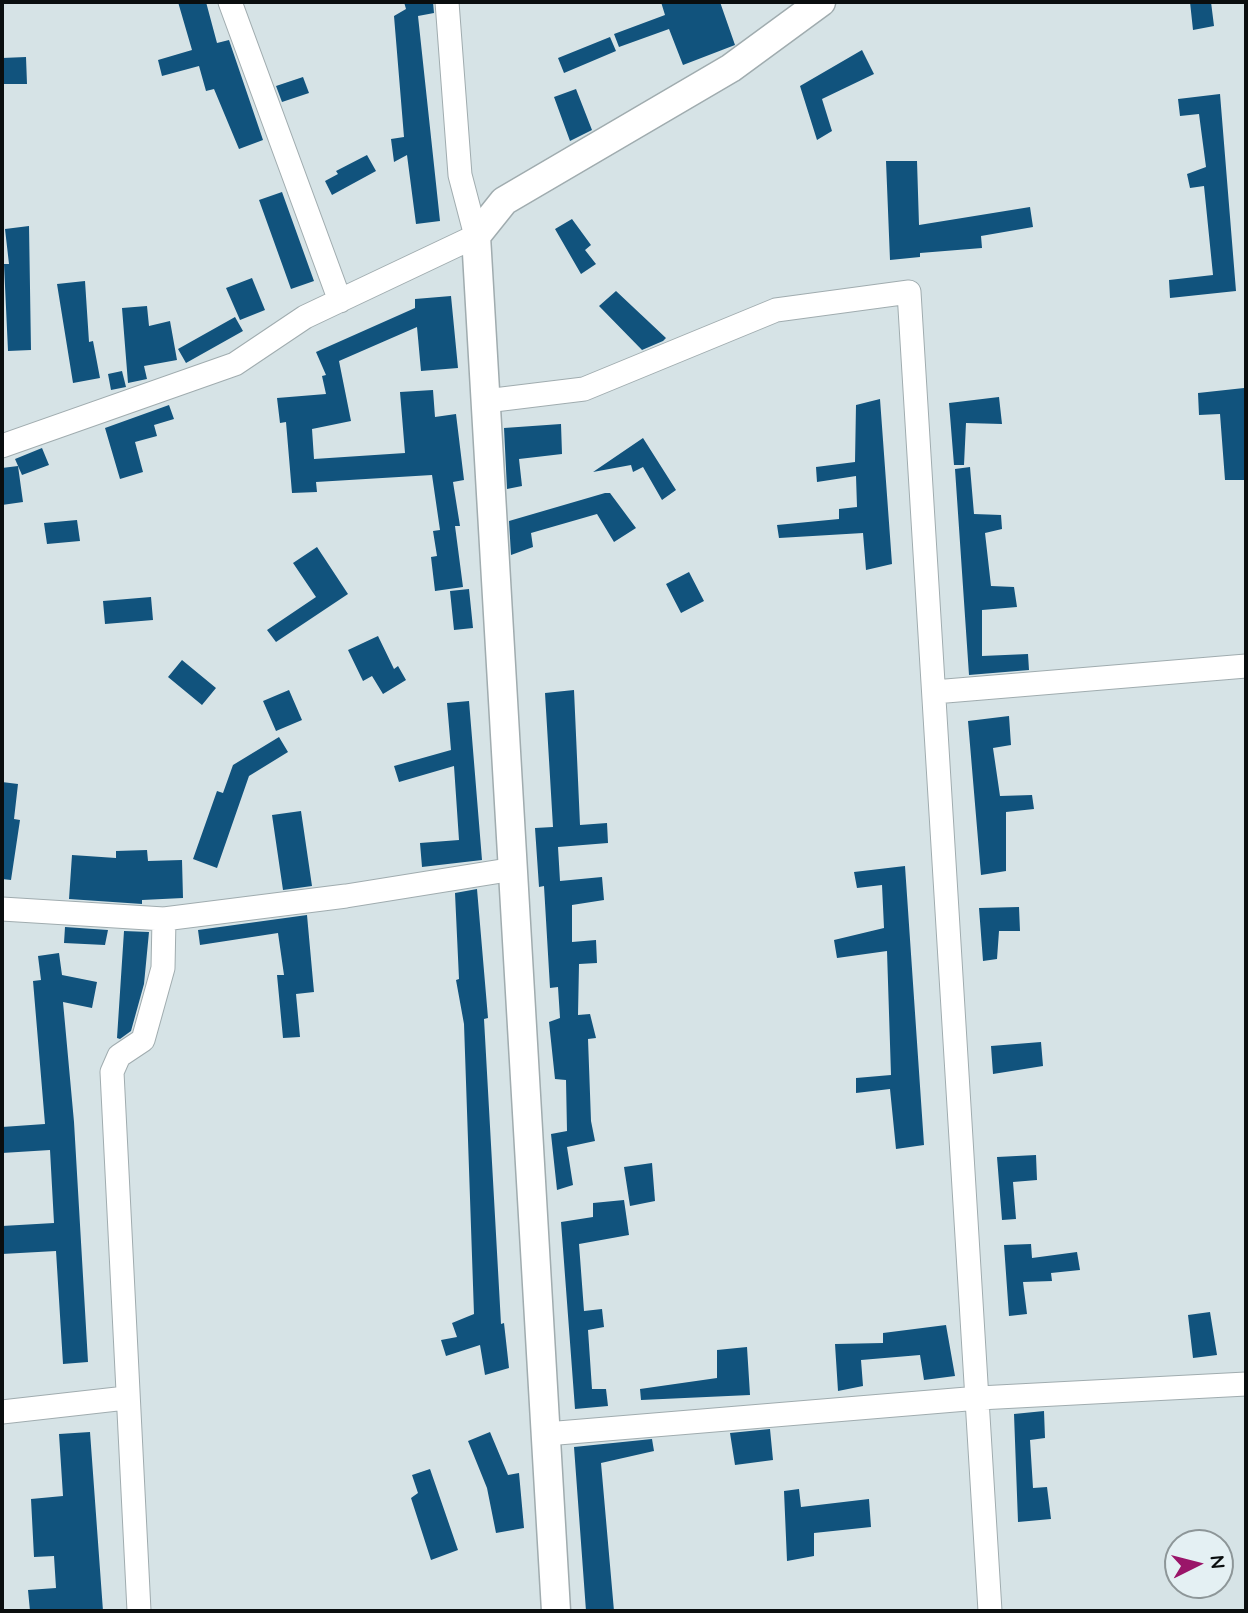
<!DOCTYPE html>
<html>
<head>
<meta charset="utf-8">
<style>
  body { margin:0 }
  #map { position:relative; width:1248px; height:1613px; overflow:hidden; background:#d6e3e6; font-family:Quicksand,sans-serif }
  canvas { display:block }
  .frame { position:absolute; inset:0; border:4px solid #0a0e0f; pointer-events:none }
  .north { position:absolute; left:1164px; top:1529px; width:70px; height:70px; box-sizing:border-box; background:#e4f0f3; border:2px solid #8d9698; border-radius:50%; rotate:84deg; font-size:19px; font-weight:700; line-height:28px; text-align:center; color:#0a0e0f }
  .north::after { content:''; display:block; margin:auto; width:24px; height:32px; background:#9a1569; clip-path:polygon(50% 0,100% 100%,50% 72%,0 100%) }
</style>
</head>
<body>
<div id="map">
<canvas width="1248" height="1613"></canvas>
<div class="frame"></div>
<div class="north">N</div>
</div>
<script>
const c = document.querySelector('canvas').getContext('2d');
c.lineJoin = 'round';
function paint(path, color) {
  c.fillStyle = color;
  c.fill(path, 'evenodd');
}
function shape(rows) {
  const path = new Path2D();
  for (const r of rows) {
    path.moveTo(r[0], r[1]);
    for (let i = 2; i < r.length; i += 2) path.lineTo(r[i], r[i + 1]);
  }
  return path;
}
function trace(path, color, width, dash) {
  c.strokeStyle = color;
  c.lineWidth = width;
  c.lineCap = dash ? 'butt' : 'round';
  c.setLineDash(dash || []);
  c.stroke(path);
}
const building = shape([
  [178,2,206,2,217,43,229,40,263,140,239,149,214,89,206,91,199,66,162,76,158,60,192,50],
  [404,2,433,2,434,13,418,16,440,221,416,224,407,155,394,162,391,139,404,137,394,16,406,9],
  [661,2,720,2,735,45,683,65,669,29,619,47,614,34,665,15],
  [1190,2,1211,2,1214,26,1193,30],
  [610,37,616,51,564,73,558,58],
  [862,50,874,74,822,99,832,131,817,140,800,86],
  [26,57,27,84,2,84,2,58],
  [303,77,309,93,282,102,276,86],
  [576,89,592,130,570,141,554,97],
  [1220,94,1236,291,1170,298,1169,280,1213,275,1204,186,1190,188,1187,174,1206,167,1199,114,1180,116,1178,99],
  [367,155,376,171,332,195,325,181,338,174,336,171],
  [886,161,917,161,919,225,1030,207,1033,227,981,236,982,248,920,253,920,257,890,260],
  [282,192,314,281,291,289,259,200],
  [572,219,591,245,585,250,596,264,581,274,555,229],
  [29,226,31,350,8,351,4,264,9,264,5,229],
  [252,278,265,310,240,320,226,288],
  [85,281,89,342,93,341,100,378,73,383,57,284],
  [616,291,666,338,663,341,642,350,599,306],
  [451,296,458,368,421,371,417,327,339,361,351,421,312,429,314,459,405,453,400,392,433,390,435,417,456,414,464,480,453,482,460,526,455,526,463,587,435,591,431,557,437,556,433,531,440,530,432,475,316,482,317,492,292,493,286,422,280,423,277,398,326,394,322,376,326,375,316,352,415,308,415,299],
  [147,306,149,326,170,321,177,360,144,366,147,379,128,383,122,308],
  [235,317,243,331,186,363,178,349],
  [122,371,126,387,111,390,108,374],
  [1244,388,1246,480,1225,480,1220,414,1199,415,1198,393],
  [999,397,1002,424,966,423,964,465,954,465,949,403],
  [880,399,892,564,866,570,863,533,779,538,777,525,839,519,839,509,857,507,856,476,817,482,816,467,855,462,856,405],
  [169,405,174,419,154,425,157,436,135,442,143,472,120,479,105,428],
  [561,424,562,454,519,459,522,486,507,489,504,428],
  [643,438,676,490,662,500,643,467,633,472,631,465,593,472],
  [42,448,49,465,22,475,15,459],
  [18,466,23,502,2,505,2,468],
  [970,467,974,514,1001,515,1002,529,985,533,991,586,1014,587,1017,607,982,610,982,656,1028,654,1029,670,969,675,955,469],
  [605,493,610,493,636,528,614,542,597,514,531,533,533,547,511,555,509,521],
  [77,520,80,541,47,544,44,523],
  [317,547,348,594,276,642,267,630,316,597,293,563],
  [689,572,704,601,681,613,666,584],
  [469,589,473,628,454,630,450,591],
  [151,597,153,620,105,624,103,601],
  [378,636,394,669,398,666,406,680,383,694,372,676,363,681,348,650],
  [182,660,216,688,202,705,168,677],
  [289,690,302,720,276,731,263,701],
  [574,690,580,825,607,823,608,843,558,847,560,881,602,877,604,900,572,905,572,942,596,940,597,963,579,964,578,1015,590,1014,596,1038,588,1039,591,1121,595,1141,567,1147,573,1185,557,1190,551,1134,567,1131,566,1080,555,1079,549,1022,560,1018,558,987,550,988,544,886,539,887,535,828,553,827,545,693],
  [469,701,482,860,422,867,420,843,459,840,454,766,399,782,394,766,451,750,447,703],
  [1009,716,1011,745,993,748,1000,796,1032,795,1034,809,1006,812,1006,871,981,875,968,721],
  [279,737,288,752,249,776,217,868,193,859,217,791,223,793,233,765],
  [2,782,18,784,14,819,20,820,11,880,2,879],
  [301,811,312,886,283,890,272,815],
  [147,850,148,861,182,860,183,898,142,900,142,904,69,899,72,855,116,858,116,851],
  [905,866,924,1145,896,1149,890,1089,856,1093,856,1078,891,1075,887,951,837,958,834,940,884,928,882,885,857,888,854,872],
  [477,889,488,1018,484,1019,501,1324,504,1323,509,1368,485,1375,480,1345,446,1356,441,1340,457,1337,452,1323,474,1314,464,1024,456,980,459,979,455,893],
  [1019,907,1020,931,999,931,997,959,983,961,979,908],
  [307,915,314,992,296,994,300,1037,283,1038,277,975,284,975,278,933,200,945,198,930],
  [65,927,108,930,105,945,64,943],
  [124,931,149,932,144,984,131,1031,120,1039,117,1038],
  [59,953,62,975,97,982,92,1008,63,1002,74,1122,88,1362,63,1364,56,1251,2,1254,2,1226,54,1223,50,1150,2,1153,2,1127,45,1124,33,981,41,980,38,956],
  [1041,1042,1043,1066,993,1074,991,1046],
  [1036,1155,1037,1180,1013,1182,1016,1219,1002,1220,997,1157],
  [652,1163,655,1201,630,1206,624,1167],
  [624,1200,629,1235,579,1244,584,1311,602,1309,604,1327,588,1330,592,1389,606,1389,608,1406,575,1409,561,1222,593,1217,593,1203],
  [1031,1244,1032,1258,1077,1252,1080,1270,1051,1273,1052,1281,1023,1282,1027,1314,1009,1316,1004,1245],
  [1210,1312,1217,1355,1193,1358,1188,1315],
  [946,1325,955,1376,924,1380,920,1355,861,1360,863,1386,838,1391,835,1344,883,1343,883,1333],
  [747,1347,750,1395,641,1400,640,1389,717,1378,717,1350],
  [1044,1411,1045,1438,1030,1440,1033,1488,1047,1487,1051,1519,1018,1522,1014,1414],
  [770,1429,773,1460,735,1465,730,1433],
  [90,1432,103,1611,30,1611,28,1590,56,1588,54,1556,34,1557,31,1499,63,1496,59,1434],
  [490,1432,508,1475,519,1473,524,1528,496,1533,487,1488,468,1441],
  [652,1439,654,1451,601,1463,614,1611,586,1611,574,1447],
  [430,1469,458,1550,431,1560,411,1498,418,1493,412,1475],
  [799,1489,801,1507,869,1499,871,1527,814,1533,814,1556,787,1561,784,1491]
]);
const minor = shape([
  [230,2,340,301],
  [486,401,584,389,776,310,909,292,990,1611],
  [2,446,235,364,305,317,476,236,460,175,447,2],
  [934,692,1246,666],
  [2,909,164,919,346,896,514,869],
  [2,1412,126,1398],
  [546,1434,979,1398,1246,1384],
  [139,1611,112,1072,119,1056,143,1040,163,968,164,919]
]);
const tertiary = shape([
  [556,1611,476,236,504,201,731,68,821,2]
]);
paint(building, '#11537d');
trace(minor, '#a0acaf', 25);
trace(tertiary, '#a0acaf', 31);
trace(minor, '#fff', 23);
trace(tertiary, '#fff', 28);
</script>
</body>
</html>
